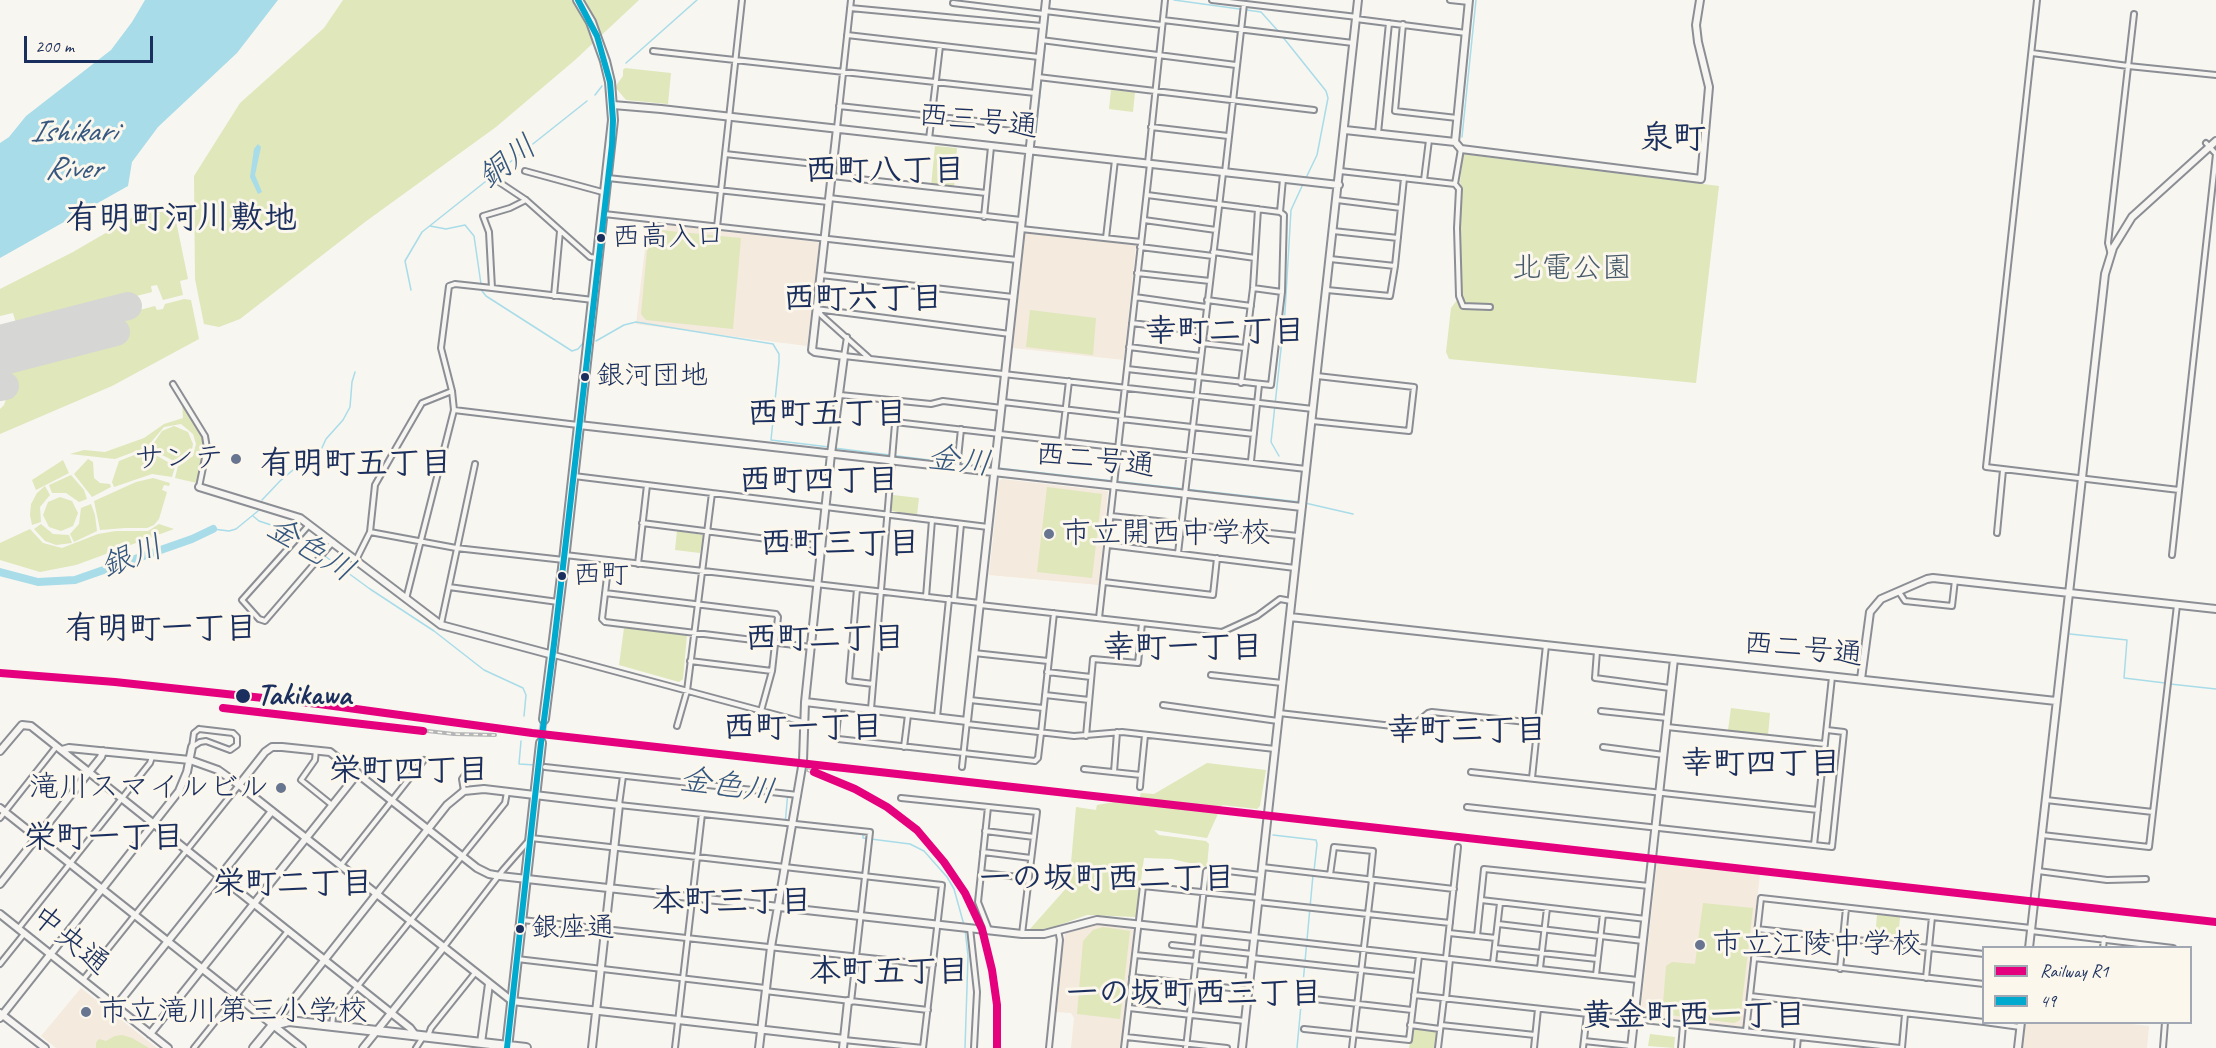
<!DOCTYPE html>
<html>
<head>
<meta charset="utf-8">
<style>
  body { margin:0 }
  #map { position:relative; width:2216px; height:1048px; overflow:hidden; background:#f8f6f0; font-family:Caveat,sans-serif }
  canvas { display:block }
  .legend { position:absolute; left:1982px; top:946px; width:210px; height:78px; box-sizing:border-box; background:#fbf7ec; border:2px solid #a1a7b3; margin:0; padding:8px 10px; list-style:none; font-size:18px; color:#1b2f5e }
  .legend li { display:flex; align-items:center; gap:12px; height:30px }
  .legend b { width:30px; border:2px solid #a1a7b3 }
  .scale { position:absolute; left:24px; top:36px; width:129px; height:27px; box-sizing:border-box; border:3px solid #1b2f5e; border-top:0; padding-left:8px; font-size:18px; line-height:21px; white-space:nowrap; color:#1b2f5e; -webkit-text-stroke:4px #fbf7ec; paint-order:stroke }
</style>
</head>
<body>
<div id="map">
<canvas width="2216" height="1048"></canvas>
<ul class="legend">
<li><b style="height:8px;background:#e5007d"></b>Railway R1</li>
<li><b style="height:8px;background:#00a9ce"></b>49</li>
</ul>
<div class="scale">200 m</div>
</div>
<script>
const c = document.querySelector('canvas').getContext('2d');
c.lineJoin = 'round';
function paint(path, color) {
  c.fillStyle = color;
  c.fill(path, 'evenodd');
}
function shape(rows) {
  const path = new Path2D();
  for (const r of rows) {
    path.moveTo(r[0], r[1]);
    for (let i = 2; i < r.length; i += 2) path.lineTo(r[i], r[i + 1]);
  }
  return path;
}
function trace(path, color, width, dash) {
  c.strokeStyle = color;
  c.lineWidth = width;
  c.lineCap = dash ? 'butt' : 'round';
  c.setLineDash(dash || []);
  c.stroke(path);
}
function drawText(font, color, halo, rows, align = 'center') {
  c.font = font + ' Caveat,"Klee One",sans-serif';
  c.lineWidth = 6;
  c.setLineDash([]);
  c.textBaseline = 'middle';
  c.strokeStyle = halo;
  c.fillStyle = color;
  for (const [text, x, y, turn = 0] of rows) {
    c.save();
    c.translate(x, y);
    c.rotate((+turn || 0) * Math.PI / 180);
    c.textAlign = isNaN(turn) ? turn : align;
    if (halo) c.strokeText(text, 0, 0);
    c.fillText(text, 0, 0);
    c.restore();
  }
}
const built = shape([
  [648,223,818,242,820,245,807,346,636,324],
  [1025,233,1136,245,1124,360,1013,348],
  [1002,479,1108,491,1099,585,989,575,999,481],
  [1657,863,1760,874,1743,1027,1640,1016],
  [1098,924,1134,930,1121,1048,1071,1048,1074,1018,1071,1013,1055,1012,1065,933],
  [81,988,157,1048,56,1048,41,1036],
  [2123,1023,2149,1026,2147,1048,2022,1048,2025,1023]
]);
const green = shape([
  [343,0,639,0,575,60,496,127,365,222,240,319,219,327,204,324,195,279,194,176,240,103,324,28],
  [625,68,671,73,668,104,626,100,615,87,623,76,623,70],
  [1111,90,1135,92,1133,112,1109,109],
  [935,146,957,148,954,188,931,186],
  [1463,154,1719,186,1696,383,1449,359,1446,352,1451,308,1461,295,1459,232,1462,190,1460,182],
  [160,204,168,207,175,216,188,279,180,281,183,295,163,300,157,285,151,286,152,292,17,327,13,313,0,316,0,289,73,252,147,209],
  [649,229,741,238,733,329,646,320,641,314],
  [132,299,138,302,134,309,20,339,17,328],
  [184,299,191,300,199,339,112,386,0,434,0,409,4,405,7,396,3,381,0,382,0,349,21,343,20,341,155,306,157,310,163,309,165,304],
  [1030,310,1096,318,1093,355,1026,347],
  [182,402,203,436,205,448,197,483,175,478,178,466,193,456,196,444,193,434,181,424,164,427,147,447,115,459,70,454,84,450,105,452,144,438,164,424,183,418],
  [174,426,188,432,193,444,191,455,178,463,152,450,151,447,162,431],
  [147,450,173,465,175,467,172,477,152,474,114,487,112,482,119,461],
  [88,459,93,462,94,478,100,483,110,484,111,487,92,497,74,474],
  [63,460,69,473,36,490,32,480],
  [71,475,84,490,87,499,79,502,66,493,52,493,49,485],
  [153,478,170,483,169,486,164,485,162,490,167,492,159,519,154,525,147,528,125,528,100,530,94,501,136,482],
  [45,486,50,495,40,507,41,522,32,525,30,515,31,504,37,493],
  [1047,487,1102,494,1092,578,1037,572],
  [893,495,919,498,917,515,891,511],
  [60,497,72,501,78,513,73,526,61,531,49,527,43,515,48,502],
  [91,504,95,515,97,531,74,542,70,534,79,524,81,508],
  [41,524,53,534,69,535,72,543,56,545,45,541,34,529],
  [159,524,174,529,76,565,40,572,0,560,0,543,30,529,43,543,62,548,98,534,116,531,148,531],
  [677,531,703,535,700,553,675,550],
  [624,628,687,635,683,679,679,682,619,665],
  [1731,708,1770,713,1768,735,1728,730],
  [1207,763,1266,770,1260,806,1257,809,1222,805,1207,838,1154,830,1159,835,1206,841,1209,844,1207,867,1172,859,1144,858,1136,917,1087,915,1054,927,1038,930,1030,929,1069,885,1076,807,1096,810,1097,805,1114,802,1138,802,1141,793,1154,794],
  [1703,903,1753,908,1740,1020,1734,1023,1669,1015,1663,1004,1666,966,1672,962,1695,964],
  [1877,915,1900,917,1898,940,1875,938],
  [1103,927,1130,931,1120,1019,1077,1014,1083,941,1093,930],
  [1412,1028,1437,1032,1435,1048,1409,1048],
  [1650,1034,1675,1037,1674,1048,1648,1046],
  [122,1035,132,1038,149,1048,96,1048,96,1043,99,1039,106,1041,115,1036]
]);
const water = shape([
  [145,0,278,0,237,53,158,127,132,162,128,186,0,258,0,143,9,137,26,116,111,50,132,22],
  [258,144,261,147,255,175,262,192,258,194,250,177,254,149]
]);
const stream = shape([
  [1174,0,1261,12,1279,32],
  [1282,36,1326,91,1328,98,1317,155,1305,180],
  [626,63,697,0],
  [595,95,602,86],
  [1462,137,1476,0],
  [1035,141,1050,0],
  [430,226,446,229,465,225,474,236,482,291,486,296,572,351,578,349,583,343],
  [411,290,405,261,422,232,587,101],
  [596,341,624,325,636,322,773,344,779,354,779,362,771,440,829,447],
  [834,448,993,468],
  [1279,456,1271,442,1285,312,1291,210,1303,184],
  [998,468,1300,502],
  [262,500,280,481,293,470,314,465,326,439,343,420,350,407,352,382,355,372],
  [1305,503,1353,514],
  [253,516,259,521,292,532,370,589,434,631,484,670,523,688,526,695,524,716],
  [213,529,229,531,236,529,258,511],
  [2070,634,2127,640,2124,678,2165,683],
  [2170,684,2216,689],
  [521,741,519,764,535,765],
  [668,779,788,791,785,825,790,825],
  [794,826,804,827],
  [863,833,863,838,910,844,924,851,947,877,954,889,964,925],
  [1273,835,1316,840,1317,844,1314,871],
  [965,929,968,956,965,1048],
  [1297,1048,1313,875]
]);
const river = shape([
  [0,572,38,582,75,580,192,539,213,529]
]);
const runway = shape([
  [0,339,128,306],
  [0,362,116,332],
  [0,387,5,386]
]);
const highwayTunnel = shape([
  [541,743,544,719]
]);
const street = shape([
  [1212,0,1357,17],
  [1450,0,1469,2],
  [2037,0,1986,467,2179,490],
  [953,3,1044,14],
  [850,8,1042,26],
  [1045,11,1162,25],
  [1356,19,1466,33],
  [1163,20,1353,43],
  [1403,24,1395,111,1457,118],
  [847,35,1039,57],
  [1041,40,1236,65],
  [653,51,1035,93],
  [2032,53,2128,66,2216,75],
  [1038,77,1314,110],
  [839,106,1032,127],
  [1151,127,1228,136],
  [837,128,851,0],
  [1378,133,1389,23],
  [929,139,940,46],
  [1461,149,1455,184,1459,189,1457,228,1459,296,1463,306,1490,307],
  [725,154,833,166],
  [1148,163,1165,0],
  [525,171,606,193],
  [1340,171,1455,184],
  [1225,172,1244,4],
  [832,176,986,193],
  [608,178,828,202],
  [1424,180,1429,140],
  [499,182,526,200,590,257,598,258],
  [1147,195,1280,212],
  [829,198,1021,220],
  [1337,200,1401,208],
  [604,214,1017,260],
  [984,217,991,147],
  [1144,220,1216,230],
  [717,227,742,0],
  [1021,229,1141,242],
  [1333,231,1398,238],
  [1106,238,1115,160],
  [1140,247,1213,256],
  [1213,252,1255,258],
  [2111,255,2108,243,2134,14],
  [1330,259,1395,266,1404,178],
  [1137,273,1210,281],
  [821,275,1013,297],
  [492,288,489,232,483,216,510,208,526,200],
  [1253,288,1282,292],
  [1327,290,1390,296,1395,266],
  [554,296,560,231],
  [1135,297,1206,307],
  [1207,300,1251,306],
  [816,309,1010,334],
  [819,310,821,315,869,358],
  [1132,323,1203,332],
  [847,337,844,356,1313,409],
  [1202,343,1245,348],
  [1129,347,1201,356],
  [1127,369,1271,385,1282,292,1284,215,1280,212,1283,179],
  [1241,383,1253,288,1258,209],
  [173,384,205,436,207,448,199,487],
  [840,395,931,404,943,401,1002,408],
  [1003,402,1122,416],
  [454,410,578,425],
  [1121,419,1254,434],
  [1312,421,1409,431,1414,387,1317,376],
  [895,422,1306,469],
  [1062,440,1069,381],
  [1251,461,1259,385],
  [957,468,961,429],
  [574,476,988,527],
  [1111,516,1298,536],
  [642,523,822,546],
  [309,525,242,600,259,619,265,621,333,542],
  [370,532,456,548,564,560],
  [1997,533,2003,470],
  [1108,545,1295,568],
  [1178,553,1223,173],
  [565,555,980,603],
  [2172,555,2216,154,2206,143],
  [356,560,370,532,375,485,396,448,422,403,452,391],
  [609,560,602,619,605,622,811,647],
  [638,564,647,485],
  [1104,582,1213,595,1217,558],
  [449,587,558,602],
  [857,589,849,681,873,684],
  [1899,592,1905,601,1952,606,1955,580],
  [605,593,776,614,778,617,772,671,761,711],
  [926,597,932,520],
  [406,599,454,410,452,391,441,348,449,286,455,284,492,288,593,300],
  [954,600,961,524],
  [980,605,1222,632,1257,616,1280,599,1291,601],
  [1099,618,1150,164],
  [441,624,475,464],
  [1597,651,1595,678,1670,688],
  [974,653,1048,661],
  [554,655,803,722],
  [690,661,772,671],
  [1047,672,1091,677],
  [1211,675,1282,683],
  [1045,695,1089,700],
  [970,700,1043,708],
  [1163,705,1278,721],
  [839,706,836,736,838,739,1035,761,1038,758,1041,733,1054,613],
  [871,709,897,400],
  [1601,711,1667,718],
  [1279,713,1410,728,1428,713,1432,712,1536,723],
  [937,717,949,599],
  [967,724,1074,736,1122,732,1275,749],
  [677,726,687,691,712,493],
  [1667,727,1825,744],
  [199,729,233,733,237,737,237,745,230,750,206,741,200,742,192,747,194,733,199,729],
  [1086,736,1093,659,1138,663,1142,623],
  [904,747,908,715],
  [1603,747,1664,755],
  [316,750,315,760,301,780,332,805],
  [545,767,798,795],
  [962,767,967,721],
  [1084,769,1141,775,1145,735],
  [1114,772,1117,732],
  [1471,772,1818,810],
  [623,776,619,805,870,832,851,1002],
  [1532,778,1546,645],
  [1140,787,1141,775],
  [464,791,462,779,474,762],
  [901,798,1037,812,1022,934],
  [2046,800,2153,812],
  [988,807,978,902,989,930],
  [1467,807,1814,845,1832,677],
  [0,818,56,747],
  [985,831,1034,837],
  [2042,835,2149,847,2177,605],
  [1814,845,1832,847,1844,732,1827,730],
  [983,852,1031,858],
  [341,865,424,760],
  [1262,867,1454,889],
  [2038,871,2107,880,2146,879],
  [981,873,1029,878],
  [1330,875,1334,847,1373,851,1370,880],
  [1481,900,1646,919],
  [1258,902,1450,923],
  [522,920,933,965],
  [1498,924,1643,941],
  [970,928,977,992,974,1048],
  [18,929,150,763,152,757],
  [1757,929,1984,954],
  [2031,931,2173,948],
  [1449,933,1477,936,1484,869,1649,886],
  [1477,936,1496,938],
  [1254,937,1638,980],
  [1172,945,1252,954],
  [443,948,503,870,531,838,942,885,923,1048],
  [1495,948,1597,959],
  [2103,948,2104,939],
  [1135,955,1196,961],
  [1252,958,1416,976],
  [1446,958,1458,847],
  [1754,958,1984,984],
  [517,959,765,988],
  [1493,963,1500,903],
  [0,964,24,934],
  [1196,965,1250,971],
  [1540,968,1547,908],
  [1840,969,1846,908],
  [1596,975,1603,914],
  [1132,977,1248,990],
  [1926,978,1932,917],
  [83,980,239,785],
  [765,991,928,1010],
  [1414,995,1900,1048],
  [1750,996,1984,1022],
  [1305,998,1412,1010],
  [1446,999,1450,959],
  [1129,1008,1245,1021],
  [1984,1022,2020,1027],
  [1410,1025,1440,1029],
  [1441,1025,1535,1035],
  [332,1026,333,1017,505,803,507,792],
  [1304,1029,1409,1040,1419,956],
  [1746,1031,1761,898,2031,928],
  [428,1036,431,1028,475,973],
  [1126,1037,1227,1048],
  [844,1040,923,1048],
  [1584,1041,1631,1046],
  [194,1048,288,931],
  [416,1048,423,1037],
  [675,1048,702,814],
  [1049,1048,1060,940,1058,930],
  [1124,1048,1143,886,1259,898],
  [1186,1048,1206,871,1211,869,1261,875],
  [1352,1048,1372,880],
  [1438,1048,1444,998],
  [1534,1048,1538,1009],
  [1583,1048,1587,1014],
  [1681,1048,1683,1025],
  [1797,1048,1798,1037],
  [1902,1048,1905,1014],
  [2163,1048,2165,1022]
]);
const secondary = shape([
  [613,105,661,109,1339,185],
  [1345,130,1455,142,1461,149,1701,179,1709,87,1698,42,1696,25,1700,0],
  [1455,142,1469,0],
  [579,425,1302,507],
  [199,487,300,518,441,625,553,655],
  [1290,617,2056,701],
  [1861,679,1870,612,1881,599,1927,579,1933,578,2216,609],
  [805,702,967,721,1046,0],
  [192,747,187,772,179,791,102,889,302,1048],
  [62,750,69,748,190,760,218,770,239,785,512,1001,844,1039],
  [0,751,22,725,31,726,410,1028,416,1036],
  [239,785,265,752,272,747,282,747,330,752,477,868,489,874,500,876,1022,934,1044,934,1097,920,1254,937],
  [0,808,102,889,0,1018],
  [0,884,89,772,101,757,103,751],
  [0,914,168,1048],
  [2029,948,2105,274,2113,248,2132,217,2216,141],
  [116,1006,272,811],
  [0,1013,45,1048],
  [273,1025,447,805,464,791,484,789,619,805,592,1048],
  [150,1034,358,773],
  [481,1043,489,984],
  [363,1048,443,948],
  [759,1048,771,947,803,761,805,702,831,454,844,356,815,352,812,350,837,128],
  [843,1048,848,1001],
  [1242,1048,1358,0],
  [1631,1048,1674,659],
  [2018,1048,2021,1022]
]);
const highway = shape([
  [544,719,564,560,613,120,610,82,605,61,591,22,578,0],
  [254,1048,273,1025,289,1021,526,1048],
  [507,1048,541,743]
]);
const rail = shape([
  [0,673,115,682,319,704,532,733,1261,815],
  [223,708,454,734,495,735],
  [808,770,855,789,887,807,917,830,944,862,965,893,977,917,986,943,996,989,997,1048],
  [1275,817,2216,922]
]);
const bus1 = shape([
  [507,1048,541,743,554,644,612,145,613,120,610,82,597,36,578,0]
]);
const rail1 = shape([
  [0,673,115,682,319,704,532,733,2216,922],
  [223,708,423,731],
  [814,772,855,789,887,807,917,830,944,862,965,893,982,929,992,970,997,1005,997,1048]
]);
const markers = [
  [601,238,5,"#1b2f5e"],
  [585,377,5,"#1b2f5e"],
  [236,459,6,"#687591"],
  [1049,534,6,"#687591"],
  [562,576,5,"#1b2f5e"],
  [243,696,8,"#1b2f5e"],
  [281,788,6,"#687591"],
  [520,929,5,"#1b2f5e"],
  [1700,945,6,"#687591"],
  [86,1012,6,"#687591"]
];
const busNames = [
  ["西高入口",612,238],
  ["銀河団地",596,377],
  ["西町",573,576],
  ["銀座通",531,929]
];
const streetNames = [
  ["西三号通",978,122,6],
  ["西二号通",1095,461,6],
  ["西二号通",1803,650,6],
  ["中央通",70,941,39]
];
const parkNames = [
  ["北電公園",1572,269]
];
const poiNames = [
  ["サンテ",224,459,"right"],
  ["市立開西中学校",1061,534],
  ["滝川スマイルビル",269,788,"right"],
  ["市立江陵中学校",1712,945],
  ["市立滝川第三小学校",98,1012]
];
const stopNames = [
  ["Takikawa",257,696]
];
const waterNames = [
  ["Ishikari",73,133],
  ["River",73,170],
  ["銅川",508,163,-38],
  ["金川",959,462,7],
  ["金色川",310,550,31],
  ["銀川",132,558,-21],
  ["金色川",727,787,8]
];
const neighbourhoodNames = [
  ["西町八丁目",885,172],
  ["西町六丁目",863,300],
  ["幸町二丁目",1225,333],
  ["西町五丁目",827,415],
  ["有明町五丁目",356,465],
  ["西町四丁目",819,482],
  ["西町三丁目",840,545],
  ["有明町一丁目",161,630],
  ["西町二丁目",825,640],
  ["幸町一丁目",1183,649],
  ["西町一丁目",803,729],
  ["幸町三丁目",1467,732],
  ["幸町四丁目",1761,765],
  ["栄町四丁目",409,772],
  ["栄町一丁目",104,839],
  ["一の坂町西二丁目",1107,880],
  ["栄町二丁目",293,885],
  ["本町三丁目",732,903],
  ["本町五丁目",889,973],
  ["一の坂町西三丁目",1194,995],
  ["黄金町西一丁目",1694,1017]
];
const quarterNames = [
  ["泉町",1673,139],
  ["有明町河川敷地",181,219]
];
paint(built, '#f4eadd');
paint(green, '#dfe7bb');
paint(water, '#a8dce9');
trace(stream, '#a8dce9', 1.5);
trace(river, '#a8dce9', 8);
trace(runway, '#d6d6d4', 28);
trace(highwayTunnel, '#ccced3', 8, [8, 4]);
trace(street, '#8b8e94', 8);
trace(secondary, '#8b8e94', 10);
trace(highway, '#8b8e94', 12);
trace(street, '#f6f5f1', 4);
trace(secondary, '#f6f5f1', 6);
trace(highway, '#f6f5f1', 8);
trace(rail, '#b3b5b7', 4);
trace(rail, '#fbf7ec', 1.5, [4.5]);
trace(bus1, '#00a9ce', 6);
trace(rail1, '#e5007d', 8);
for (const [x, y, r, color] of markers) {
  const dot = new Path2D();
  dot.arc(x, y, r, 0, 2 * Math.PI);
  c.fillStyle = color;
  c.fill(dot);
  trace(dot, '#fbf7ec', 2);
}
drawText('28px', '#1b2f5e', '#fbf7ec', busNames, 'left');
drawText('30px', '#1b2f5e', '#fbf7ec', streetNames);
drawText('30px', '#475a6a', '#fbf7ec', parkNames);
drawText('30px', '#1b2f5e', '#fbf7ec', poiNames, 'left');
drawText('bold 30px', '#1b2f5e', '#fbf7ec', stopNames, 'left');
drawText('italic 32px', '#365880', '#fbf7ec', waterNames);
drawText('bold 32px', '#1b2f5e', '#fbf7ec', neighbourhoodNames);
drawText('bold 33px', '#1b2f5e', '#fbf7ec', quarterNames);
</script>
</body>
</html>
